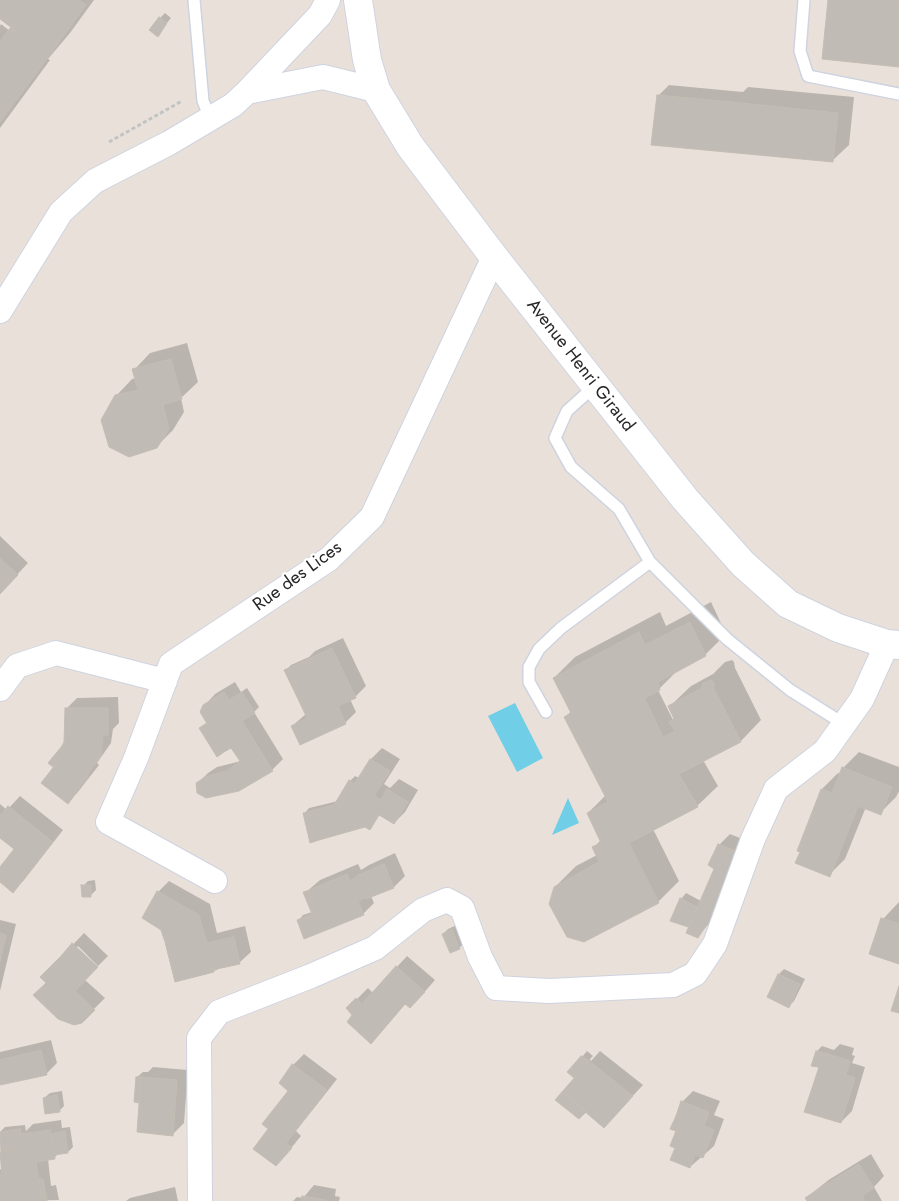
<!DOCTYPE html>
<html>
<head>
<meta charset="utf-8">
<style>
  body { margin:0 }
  canvas { display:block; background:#e9e1d9 }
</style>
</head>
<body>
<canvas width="899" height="1201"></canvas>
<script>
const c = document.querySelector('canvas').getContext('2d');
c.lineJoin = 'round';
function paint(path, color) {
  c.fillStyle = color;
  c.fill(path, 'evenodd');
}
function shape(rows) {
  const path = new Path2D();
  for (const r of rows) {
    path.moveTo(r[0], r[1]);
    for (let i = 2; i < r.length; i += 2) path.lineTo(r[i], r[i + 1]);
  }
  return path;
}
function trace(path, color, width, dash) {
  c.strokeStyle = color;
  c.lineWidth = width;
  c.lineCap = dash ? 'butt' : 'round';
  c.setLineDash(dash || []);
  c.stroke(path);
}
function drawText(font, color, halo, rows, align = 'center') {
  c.font = font + ' Jost,sans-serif';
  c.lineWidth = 4.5;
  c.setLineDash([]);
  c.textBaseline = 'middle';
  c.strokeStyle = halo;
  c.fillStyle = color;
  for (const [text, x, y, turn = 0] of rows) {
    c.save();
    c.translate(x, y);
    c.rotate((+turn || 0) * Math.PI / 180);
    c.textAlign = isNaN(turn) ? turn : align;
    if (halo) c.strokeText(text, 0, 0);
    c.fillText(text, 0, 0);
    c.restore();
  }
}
const water = shape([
  [515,703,543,758,517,772,488,716],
  [568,798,579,823,552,835]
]);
const shadow = shape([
  [0,0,94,0,70,33,48,59,50,60,0,128,0,26,1,24,10,31,12,27,0,17],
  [165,13,171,18,157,35,160,18],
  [669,85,743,92,748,87,854,97,849,145,832,161,658,96],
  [187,343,198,382,181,398,184,412,173,430,156,447,116,396,132,379,136,378,134,370,150,353],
  [0,536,28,563,0,593],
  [711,602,726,634,705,655,680,668,658,690,673,720,675,717,670,706,691,686,713,674,725,662,732,660,734,662,735,668,761,720,741,741,703,760,718,786,697,806,653,829,679,881,658,902,555,887,576,866,597,855,594,847,601,840,588,813,606,795,566,717,571,711,554,678,575,657,660,612,666,626],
  [343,638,366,686,355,697,350,699,356,712,345,723,292,726,306,714,286,670,291,665,309,657,315,651],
  [235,682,241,692,247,688,259,707,254,712,283,759,272,770,197,784,208,773,217,767,241,761,232,746,200,728,208,722,204,706,215,694],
  [118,697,119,723,113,729,111,743,97,763,99,765,78,792,67,803,57,762,66,743,66,709,77,698],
  [382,748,400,759,384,784,390,788,399,779,418,790,405,812,394,823,380,814,369,828,365,826,304,814,309,808,338,801,350,781,355,776,359,778,371,759],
  [859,752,899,767,899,791,896,797,880,813,866,807,845,859,829,875,798,850,822,789,838,773,841,774,843,768],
  [20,796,63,830,24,880,13,891,0,881,0,869,16,849,0,836,0,804,7,810],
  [730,834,750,842,715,917,698,936,693,920,688,926,681,899,686,893,701,901,715,868,719,845],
  [395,853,405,876,394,887,371,896,374,903,363,914,298,921,303,915,312,912,305,893,320,880,358,864,361,870,369,865],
  [95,880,96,890,90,896,83,886,88,881],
  [169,881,210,904,217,933,245,926,251,952,240,962,220,967,217,970,176,980,163,929,158,892],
  [899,902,899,963,883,919],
  [0,920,16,924,0,991],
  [457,925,464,943,459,948,443,934,448,929],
  [84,933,108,956,98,966,78,946,76,948,85,980,105,998,82,1021,42,977],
  [407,956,435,980,421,996,406,1003,381,1031,348,1008,368,988,373,993],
  [784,969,805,979,794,1001,789,1006,779,974],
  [51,1040,57,1063,46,1074,0,1084,0,1052],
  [840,1044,854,1048,852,1055,855,1056,852,1063,865,1067,852,1111,841,1122,820,1066,817,1051,822,1046,834,1050],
  [587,1051,593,1056,590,1059,591,1061,600,1051,643,1085,615,1115,569,1072],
  [304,1054,337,1079,296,1131,301,1136,287,1153,270,1129,290,1091,280,1083,293,1065],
  [153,1067,188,1070,184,1123,173,1134,140,1102,136,1101,137,1077,143,1072,148,1072],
  [62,1091,64,1106,59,1111,44,1098,50,1093],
  [693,1091,720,1101,714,1115,724,1119,714,1146,690,1167,677,1147,682,1102],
  [61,1120,62,1128,70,1127,73,1147,68,1152,59,1153,54,1158,48,1159,51,1186,56,1185,59,1200,0,1201,0,1170,2,1168,0,1156,2,1150,0,1132,5,1127,25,1125,26,1131,33,1124],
  [871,1154,884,1176,874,1187,882,1201,808,1201,806,1198,812,1193,830,1179],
  [314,1185,336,1189,335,1196,340,1197,339,1201,293,1201,297,1197,303,1198],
  [175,1187,178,1201,126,1201,130,1198]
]);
const building = shape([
  [0,0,79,0,86,5,49,56,0,19,0,0],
  [828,0,899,0,899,67,822,59,828,0],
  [159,17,167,23,158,37,149,30,159,17],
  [11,27,49,56,30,82,0,59,0,41,11,27],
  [0,59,30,82,0,122,0,59],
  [657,95,731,102,726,152,651,145,657,95],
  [731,102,838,113,833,162,726,152,731,102],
  [171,359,182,399,163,405,169,429,157,448,129,457,109,447,101,420,115,395,138,390,132,369,171,359],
  [0,558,18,575,0,594,0,558],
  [690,622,706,656,658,682,660,690,634,704,653,742,675,731,669,722,674,719,668,706,702,688,703,683,711,680,714,683,714,689,741,742,679,774,698,807,629,843,659,903,584,942,567,937,549,904,554,887,599,862,592,847,601,843,587,813,608,802,564,717,571,713,553,678,639,632,645,645,690,622],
  [332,648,356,698,338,706,346,724,300,745,291,726,307,718,298,699,316,690,302,662,332,648],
  [302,662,316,690,298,699,284,670,302,662],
  [224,692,273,771,239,791,206,798,197,793,196,783,205,777,227,771,240,761,231,748,224,752,200,712,203,705,224,692],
  [242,692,255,713,242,721,229,700,242,692],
  [645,699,663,737,653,742,634,704,645,699],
  [65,708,108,708,108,735,103,735,101,756,87,775,89,776,68,804,41,783,67,750,62,746,64,742,65,708],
  [207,723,224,752,217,757,199,728,207,723],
  [62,746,67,750,53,767,48,763,62,746],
  [370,759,390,771,374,796,381,800,387,789,408,802,394,824,374,812,365,827,319,840,313,817,338,810,370,759],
  [842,767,892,787,881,815,858,806,830,877,795,863,800,852,797,851,821,789,832,793,842,767],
  [349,780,354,784,338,810,313,817,319,840,310,843,303,813,334,805,349,780],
  [8,806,53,842,13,893,0,882,0,867,14,849,0,838,0,816,8,806],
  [374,812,379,815,370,830,365,827,374,812],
  [718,844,740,853,719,903,711,918,698,938,686,933,714,869,708,865,718,844],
  [384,864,394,888,366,899,366,897,358,901,364,915,324,931,307,891,347,874,350,881,357,877,356,876,384,864],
  [81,885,91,885,91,897,82,897,81,885],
  [157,891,199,915,207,943,234,937,240,964,212,970,210,962,184,970,176,939,165,942,161,930,142,918,157,891],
  [307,891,324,931,304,939,297,920,312,914,303,892,307,891],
  [680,898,697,907,688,927,670,921,680,898],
  [881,918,899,924,899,964,869,954,881,918],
  [452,929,460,949,450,953,442,934,452,929],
  [0,933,6,935,0,962,0,933],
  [176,939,184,970,210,962,212,970,214,970,214,972,175,982,165,942,176,939],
  [72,943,98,967,75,991,95,1010,82,1023,74,1025,58,1019,33,995,46,983,40,977,51,966,56,971,67,959,62,955,72,943],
  [62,955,67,959,56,971,51,966,62,955],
  [396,966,425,992,410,1008,405,1004,371,1044,347,1022,352,1015,346,1008,356,998,362,1004,396,966],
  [778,974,800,984,789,1008,767,997,778,974],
  [899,986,899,1013,891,1011,899,986],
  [41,1050,47,1075,0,1085,0,1060,41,1050],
  [816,1051,828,1054,824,1068,811,1066,816,1051],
  [828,1054,844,1059,840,1073,855,1078,841,1123,804,1112,819,1067,824,1068,828,1054],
  [581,1056,589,1061,574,1078,567,1072,581,1056],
  [844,1059,850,1061,846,1075,840,1073,844,1059],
  [589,1061,633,1096,604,1128,562,1092,589,1061],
  [292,1064,327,1090,286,1143,292,1148,276,1166,253,1149,268,1129,262,1124,288,1091,279,1083,292,1064],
  [136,1077,141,1077,139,1103,134,1102,136,1077],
  [141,1077,177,1080,173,1136,137,1132,141,1077],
  [562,1092,586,1112,579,1119,555,1100,562,1092],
  [57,1095,60,1112,45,1114,43,1098,57,1095],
  [681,1101,709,1112,704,1126,714,1130,703,1158,695,1155,690,1168,670,1160,675,1148,670,1146,681,1118,676,1116,681,1101],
  [676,1116,681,1118,676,1131,670,1129,676,1116],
  [20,1129,23,1149,1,1152,0,1132,20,1129],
  [50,1130,55,1159,36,1162,41,1196,46,1195,47,1201,0,1201,0,1175,2,1175,0,1152,23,1149,21,1134,50,1130],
  [65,1131,68,1153,54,1155,51,1134,65,1131],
  [859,1164,874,1188,862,1196,865,1201,824,1201,817,1190,859,1164],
  [38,1179,43,1179,46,1195,41,1196,38,1179],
  [817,1190,824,1201,807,1201,805,1198,817,1190],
  [302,1196,326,1200,326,1201,301,1201,302,1196]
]);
const path = shape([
  [109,142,182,101]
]);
const lane = shape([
  [194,0,203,101,210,118],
  [804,0,800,51,808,76,899,94],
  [596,385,567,411,555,438,571,467,619,509,650,562,727,639,790,690,844,724],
  [546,712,529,682,529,667,539,649,561,628,650,562]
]);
const street = shape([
  [247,92,323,77,376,90],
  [0,311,61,212,95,181,169,143,233,105,247,92,320,15,328,0],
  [0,689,17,666,56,653,165,681],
  [215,881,108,822,136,758,171,664,329,559,372,517,494,257],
  [200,1201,199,1038,219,1012,311,976,375,948,423,910,447,900,462,908,480,957,496,988,549,991,673,985,695,974,715,944,753,839,776,789,825,751,862,699,887,644]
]);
const secondary = shape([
  [358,0,367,60,376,90,410,146,494,257,685,499,743,564,788,604,838,628,887,644,899,645]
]);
const streetNames = [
  ["Avenue Henri Giraud",580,366,52],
  ["Rue des Lices",298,577,-36]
];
paint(water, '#70cee7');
paint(shadow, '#0003');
paint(building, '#c1bbb6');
trace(building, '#c4bdb3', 1);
trace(lane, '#ced3e0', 14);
trace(street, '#ced3e0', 26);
trace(secondary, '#ced3e0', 30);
trace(path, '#c3c3c3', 3, [4, 2.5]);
trace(lane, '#fff', 11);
trace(street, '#fff', 24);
trace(secondary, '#fff', 28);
drawText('18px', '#272727', '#fff', streetNames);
</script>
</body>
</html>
